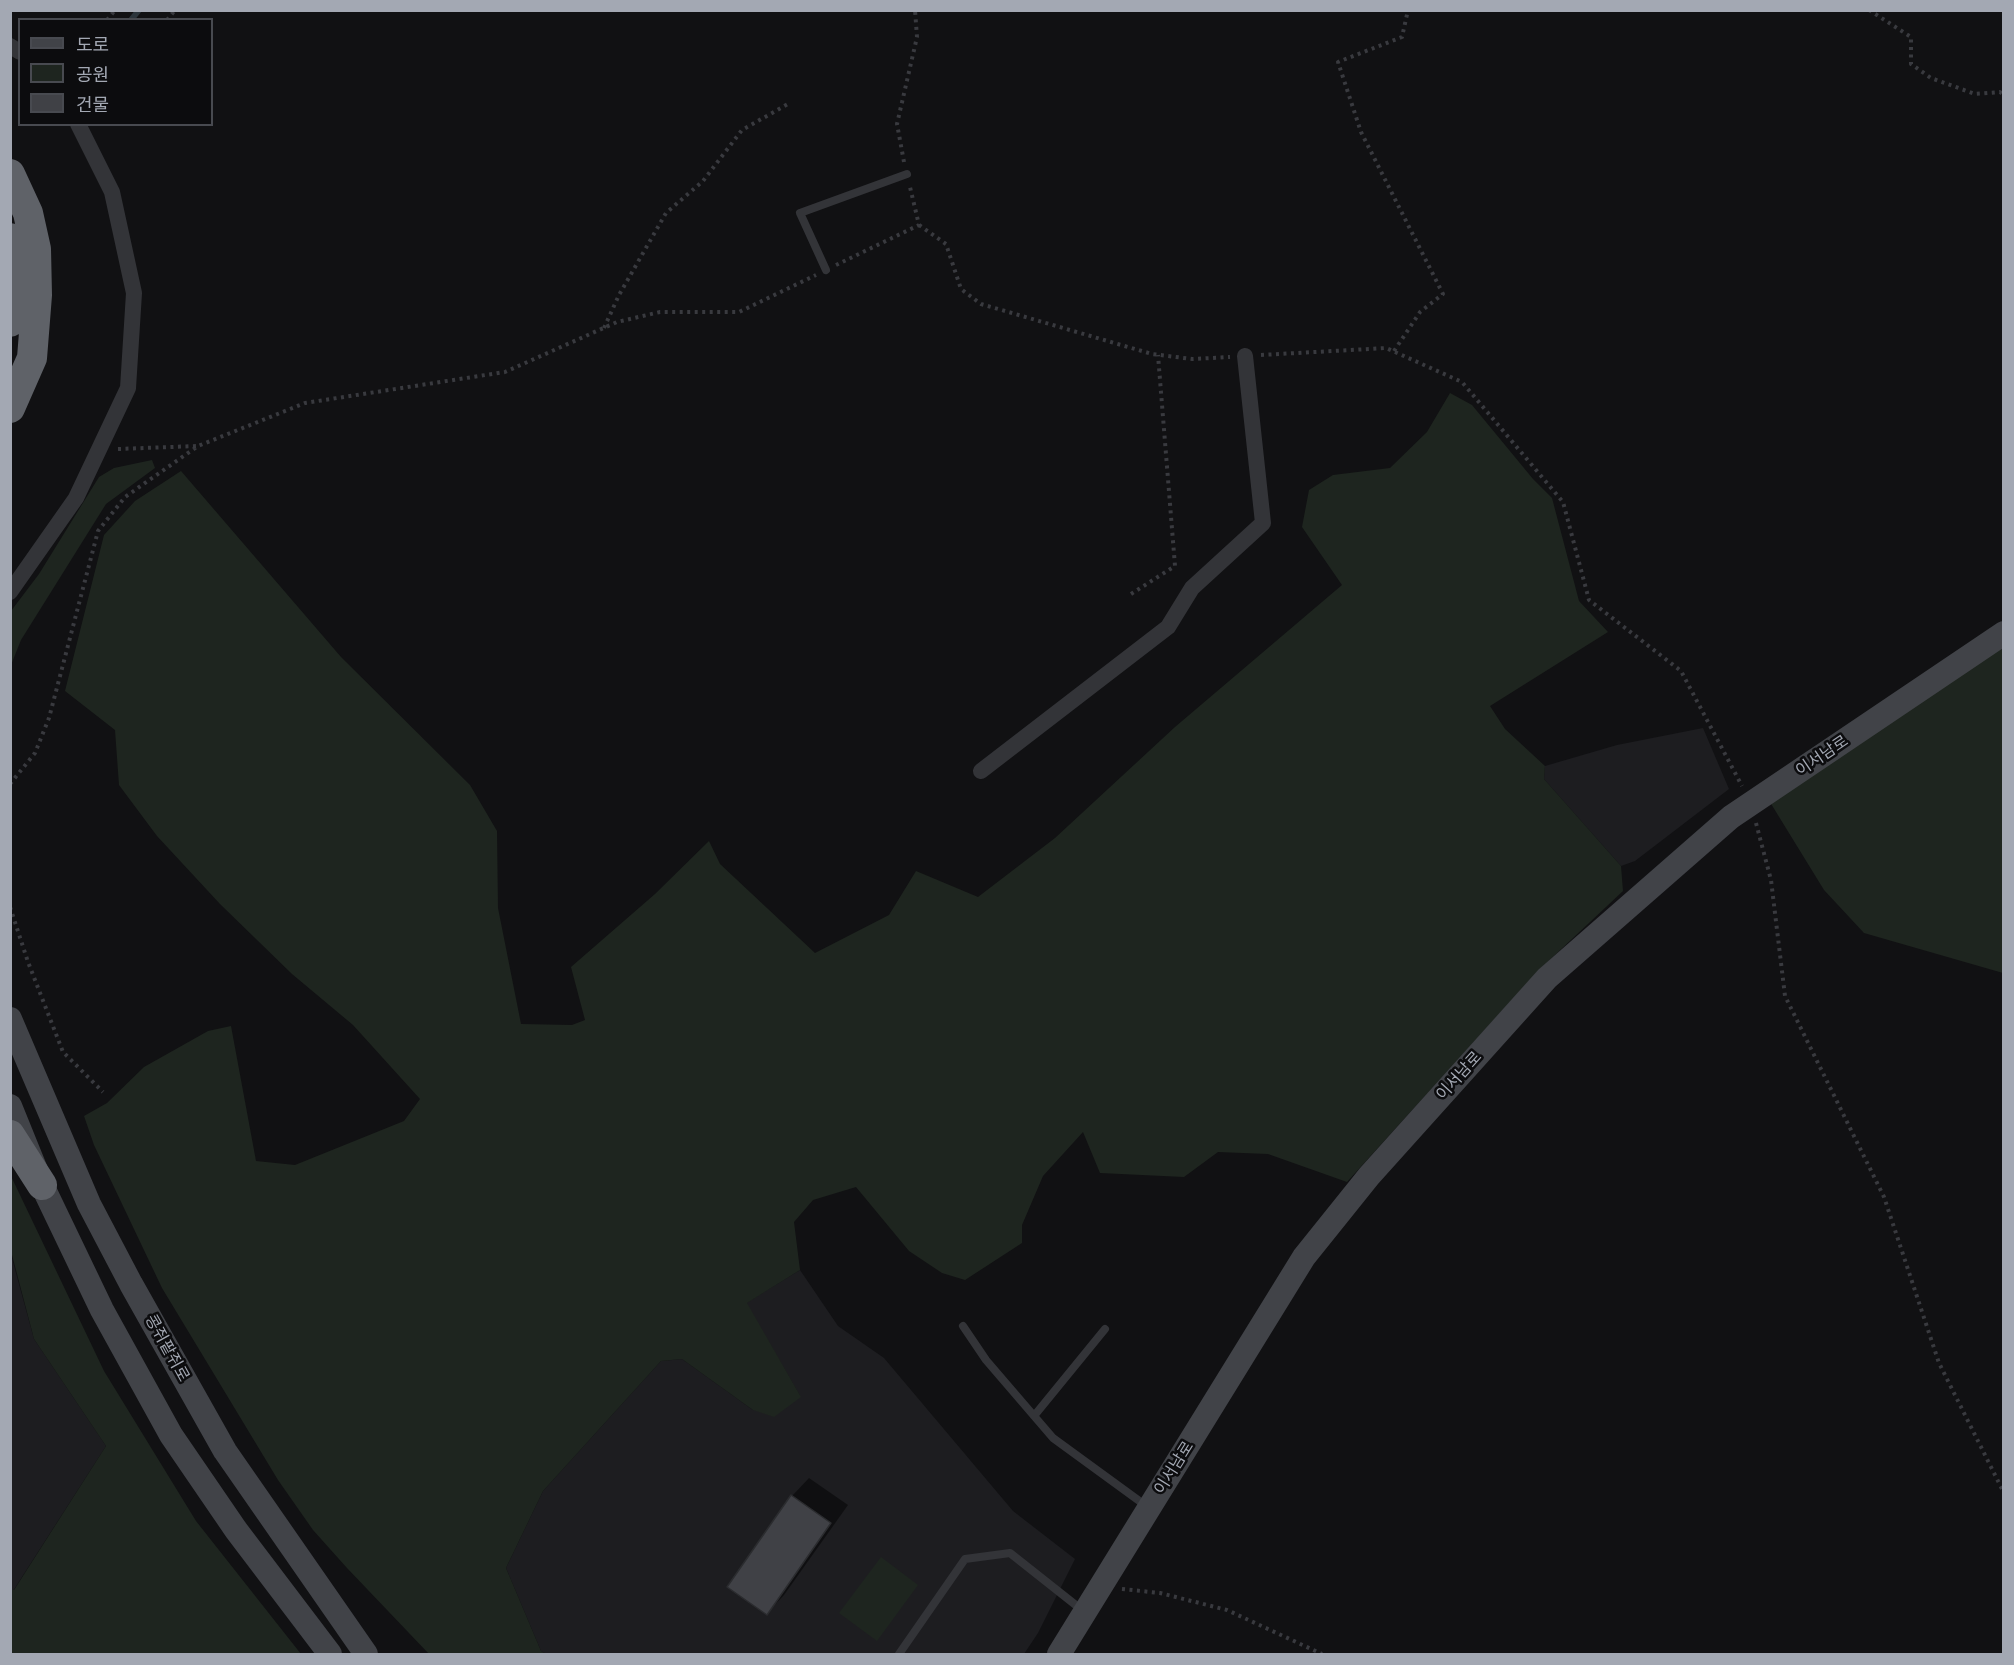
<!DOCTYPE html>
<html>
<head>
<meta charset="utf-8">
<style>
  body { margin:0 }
  #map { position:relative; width:2014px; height:1665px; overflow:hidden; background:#111113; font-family:Inter,"Noto Sans KR",sans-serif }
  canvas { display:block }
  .frame { position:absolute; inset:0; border:12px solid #a3a8b3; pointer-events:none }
  .legend { position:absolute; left:18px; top:18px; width:195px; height:108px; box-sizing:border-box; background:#0c0c0e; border:2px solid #484a50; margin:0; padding:8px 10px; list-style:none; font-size:18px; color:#a3a8b3 }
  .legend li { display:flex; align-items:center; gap:12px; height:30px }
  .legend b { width:30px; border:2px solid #484a50 }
</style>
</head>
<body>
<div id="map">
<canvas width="2014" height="1665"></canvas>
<div class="frame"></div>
<ul class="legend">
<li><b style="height:8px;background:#414348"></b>도로</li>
<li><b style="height:16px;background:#1e251f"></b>공원</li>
<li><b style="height:16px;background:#404146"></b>건물</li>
</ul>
</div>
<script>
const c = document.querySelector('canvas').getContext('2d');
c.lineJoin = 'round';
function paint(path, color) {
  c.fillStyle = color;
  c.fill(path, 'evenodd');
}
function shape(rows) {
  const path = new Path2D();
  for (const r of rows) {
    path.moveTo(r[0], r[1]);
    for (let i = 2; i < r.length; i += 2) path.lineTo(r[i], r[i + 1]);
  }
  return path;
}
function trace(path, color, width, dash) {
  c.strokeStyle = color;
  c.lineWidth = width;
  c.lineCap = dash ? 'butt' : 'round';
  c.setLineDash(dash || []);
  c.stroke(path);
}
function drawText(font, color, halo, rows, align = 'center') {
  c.font = font + ' Inter,"Noto Sans KR",sans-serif';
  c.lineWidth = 5;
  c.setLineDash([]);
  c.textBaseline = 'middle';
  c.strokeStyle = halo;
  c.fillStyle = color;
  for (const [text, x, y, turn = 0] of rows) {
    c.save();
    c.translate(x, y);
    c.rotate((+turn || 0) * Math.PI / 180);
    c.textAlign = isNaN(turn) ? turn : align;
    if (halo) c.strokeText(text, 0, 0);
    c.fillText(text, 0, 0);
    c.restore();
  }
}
const built = shape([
  [1703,728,1729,789,1635,861,1621,866,1544,779,1545,766,1617,745],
  [10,1251,34,1339,106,1446,13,1591,10,1589],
  [800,1270,838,1326,884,1358,1013,1511,1075,1559,1038,1633,1024,1654,546,1654,541,1651,506,1568,543,1491,661,1361,682,1359,753,1410,800,1396,746,1303]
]);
const green = shape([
  [1450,393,1472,405,1533,479,1552,498,1579,601,1608,632,1490,706,1505,729,1545,766,1544,779,1621,866,1623,891,1539,970,1347,1182,1268,1154,1218,1152,1184,1177,1100,1173,1083,1132,1043,1176,1022,1225,1022,1243,965,1280,942,1273,909,1251,856,1187,813,1200,794,1222,800,1270,747,1303,801,1397,774,1417,753,1410,682,1359,661,1361,543,1491,506,1568,541,1651,546,1654,429,1654,347,1568,313,1530,278,1480,162,1288,94,1145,84,1116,107,1103,144,1067,208,1031,231,1026,256,1161,295,1165,404,1121,420,1099,353,1025,292,974,220,904,157,836,119,785,115,730,65,691,104,535,135,501,181,471,341,657,470,785,497,831,498,908,521,1024,572,1025,585,1020,571,967,655,894,709,841,720,864,815,953,889,915,916,871,978,897,1055,838,1175,727,1342,585,1302,527,1309,490,1333,475,1390,468,1427,432],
  [152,460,155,468,106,504,21,640,11,665,11,611,39,574,99,477,114,468],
  [2003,633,2003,973,1864,933,1824,890,1765,794],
  [10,1174,104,1371,196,1521,301,1654,11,1654,11,1589,14,1590,106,1446,34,1339,11,1251],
  [881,1557,918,1585,877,1641,839,1613]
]);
const shadow = shape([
  [809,1478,848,1505,784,1595,767,1613,792,1496]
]);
const stream = shape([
  [131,20,139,10]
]);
const building = shape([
  [791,1495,831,1523,767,1615,727,1587,791,1495]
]);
const path = shape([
  [1869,10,1911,37,1911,64,1931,78,1975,94,2000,92,2004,95],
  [107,20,115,10],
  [167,20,175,10],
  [904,162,897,124,917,37,915,10],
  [919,225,946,244,961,289,981,304,1152,354,1192,359,1230,357],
  [836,265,919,225,910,187],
  [604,328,619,295,666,213,703,181,742,130,788,104],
  [1394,351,1420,312,1443,294,1361,132,1338,62,1402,37,1408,10],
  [1261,355,1386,348,1462,382,1563,502,1589,600,1681,671,1742,786],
  [118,449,197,446],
  [1131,594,1175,566,1158,355],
  [10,784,35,753,49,718,98,531,125,497,198,446,305,403,505,372,617,322,660,312,739,312,816,275],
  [1756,823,1771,880,1785,996,1884,1197,1939,1363,2004,1493],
  [10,907,28,962,63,1052,103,1092],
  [1122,1589,1160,1593,1227,1610,1322,1654]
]);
const service = shape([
  [826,270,800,213,907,174],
  [963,1326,986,1360,1053,1438,1149,1508],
  [1034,1416,1105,1329],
  [899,1654,965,1559,1010,1553,1082,1610]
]);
const minor = shape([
  [10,46,20,52],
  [10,592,76,498,128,388,134,293,112,192,78,124],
  [981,771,1168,627,1192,588,1263,523,1245,356]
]);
const secondary = shape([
  [10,1019,89,1204,131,1284,225,1451,366,1654],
  [10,1106,42,1185,102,1310,171,1435,236,1530,330,1654],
  [1059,1654,1304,1257,1369,1176,1547,978,1731,817,2004,633]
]);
const motorway = shape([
  [10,174,28,213,36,249,37,295,32,358,10,408],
  [10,238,17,275,10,322],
  [10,1135,42,1185]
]);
const streetNames = [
  ["이서남로",1822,756,-34],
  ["이서남로",1459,1076,-48],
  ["콩쥐팥쥐로",167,1348,61],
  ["이서남로",1174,1468,-58]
];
paint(built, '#1d1d20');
paint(green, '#1e251f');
paint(shadow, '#0007');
trace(stream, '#2b343b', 6);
paint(building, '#404146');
trace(building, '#2b2c2f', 1.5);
trace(path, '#393a3f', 4, [3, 4.5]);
trace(service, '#333438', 8);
trace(minor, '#333438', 16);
trace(secondary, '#414348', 24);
trace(motorway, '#5f6268', 30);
drawText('16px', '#a3a8b3', '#0c0c0e', streetNames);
</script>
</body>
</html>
